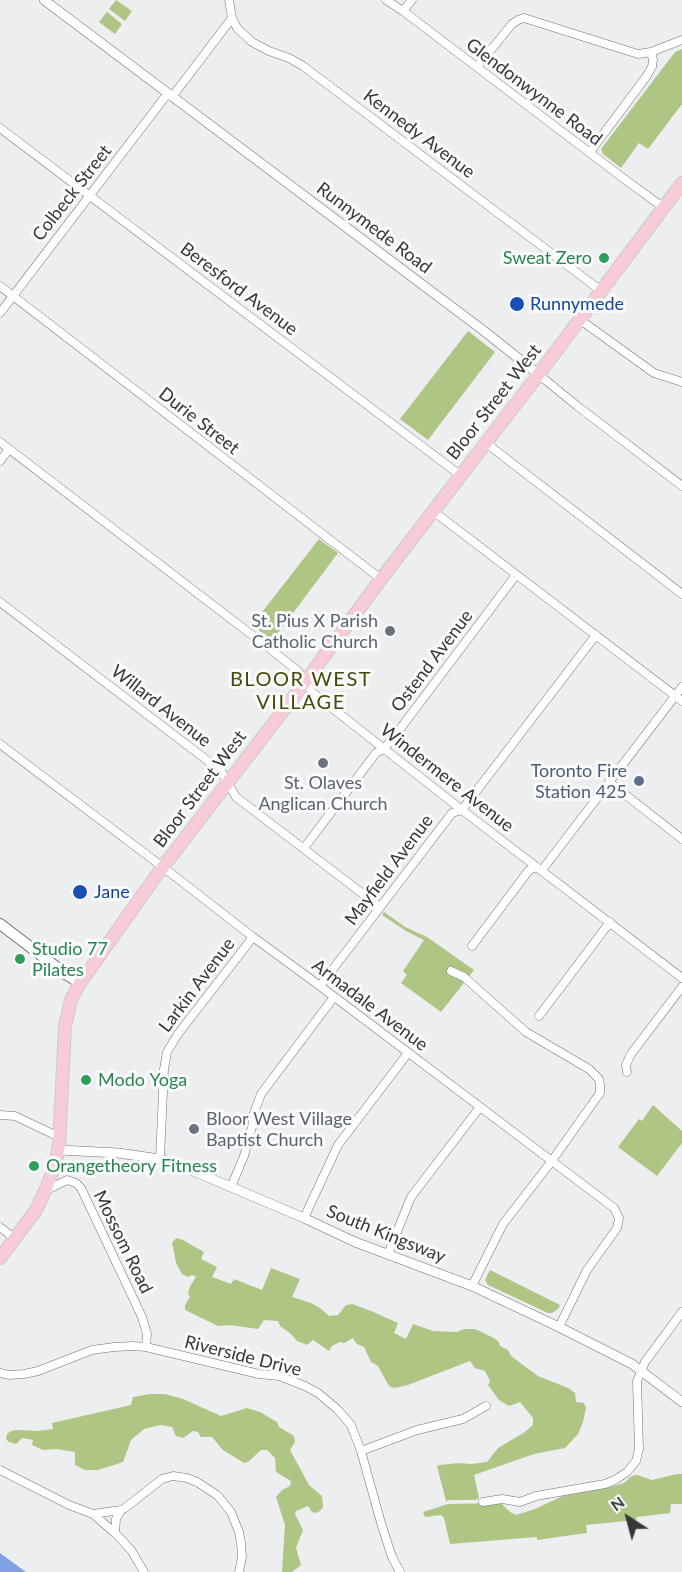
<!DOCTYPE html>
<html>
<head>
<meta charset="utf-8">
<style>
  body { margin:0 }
  #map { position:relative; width:682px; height:1572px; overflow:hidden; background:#edeef0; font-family:Lato,sans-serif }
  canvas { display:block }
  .north { position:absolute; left:598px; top:1488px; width:60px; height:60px; -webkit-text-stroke:4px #fafbfd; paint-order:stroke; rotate:324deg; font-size:16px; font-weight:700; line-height:24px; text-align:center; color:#373738 }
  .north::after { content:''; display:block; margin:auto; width:21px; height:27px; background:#373738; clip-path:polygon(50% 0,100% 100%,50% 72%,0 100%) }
</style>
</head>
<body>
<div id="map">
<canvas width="682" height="1572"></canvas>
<div class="north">N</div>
</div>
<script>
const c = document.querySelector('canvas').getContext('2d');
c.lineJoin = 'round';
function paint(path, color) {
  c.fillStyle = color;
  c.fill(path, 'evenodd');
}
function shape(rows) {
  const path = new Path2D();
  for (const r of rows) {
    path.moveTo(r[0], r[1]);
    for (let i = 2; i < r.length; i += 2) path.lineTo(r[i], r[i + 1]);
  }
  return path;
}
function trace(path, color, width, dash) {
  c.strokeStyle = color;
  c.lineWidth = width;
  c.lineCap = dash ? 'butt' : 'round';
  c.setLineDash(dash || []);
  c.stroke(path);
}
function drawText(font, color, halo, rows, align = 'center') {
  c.font = font + ' Lato,sans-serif';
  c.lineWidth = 6;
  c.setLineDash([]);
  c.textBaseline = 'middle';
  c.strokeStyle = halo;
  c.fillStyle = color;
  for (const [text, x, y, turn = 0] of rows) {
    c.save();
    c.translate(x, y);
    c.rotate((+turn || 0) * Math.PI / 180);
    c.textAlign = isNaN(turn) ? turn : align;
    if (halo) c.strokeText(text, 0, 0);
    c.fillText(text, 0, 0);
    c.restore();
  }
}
const green = shape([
  [116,0,132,11,125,21,109,9],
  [107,12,122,24,115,34,99,22],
  [682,49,682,104,648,149,639,143,621,168,603,154,601,149,675,52],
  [468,331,495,352,428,440,400,419],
  [319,539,338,553,272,641,252,625],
  [384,912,405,927,427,937,474,970,441,1012,401,983,407,975,403,971,424,940,406,931,382,915],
  [653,1105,682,1131,682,1143,657,1176,618,1147,639,1119,642,1121],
  [176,1238,183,1240,204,1252,201,1259,217,1267,212,1277,231,1284,234,1279,262,1290,271,1268,300,1279,292,1297,311,1303,320,1308,329,1316,338,1315,346,1305,352,1304,371,1311,398,1323,394,1333,406,1339,413,1324,433,1331,457,1332,464,1329,475,1329,494,1338,499,1342,500,1346,508,1350,511,1356,538,1376,568,1388,575,1393,576,1402,584,1403,586,1408,583,1422,578,1434,565,1448,534,1454,474,1475,479,1498,476,1500,450,1500,446,1501,437,1466,440,1465,459,1463,471,1464,487,1462,498,1448,525,1432,533,1425,533,1418,520,1402,509,1406,499,1400,488,1385,490,1381,485,1371,475,1368,470,1361,408,1385,394,1388,389,1386,378,1366,371,1362,364,1347,357,1344,353,1338,344,1343,340,1342,332,1346,329,1351,313,1340,307,1345,297,1341,291,1334,280,1326,278,1321,264,1320,258,1329,230,1325,218,1326,185,1310,185,1305,190,1297,188,1294,190,1286,196,1277,193,1275,188,1277,182,1274,176,1263,173,1247,172,1243],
  [490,1270,560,1305,558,1309,552,1313,548,1313,488,1285,485,1280],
  [150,1394,165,1394,183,1399,221,1416,247,1408,260,1412,277,1422,279,1427,294,1436,295,1442,290,1450,309,1485,322,1496,323,1507,320,1511,315,1513,312,1512,308,1506,296,1511,295,1514,303,1530,296,1548,301,1565,292,1572,282,1572,285,1525,276,1497,282,1490,290,1486,291,1481,276,1472,275,1458,267,1450,261,1450,248,1462,244,1463,223,1450,212,1437,201,1437,198,1432,193,1431,183,1438,176,1436,172,1427,161,1425,144,1429,131,1440,123,1462,98,1470,85,1470,75,1465,75,1452,57,1449,43,1450,32,1445,33,1440,22,1438,16,1444,9,1442,6,1439,7,1434,11,1431,17,1430,37,1431,53,1429,52,1423,131,1405,133,1397],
  [677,1474,682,1474,682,1504,671,1504,670,1513,637,1517,636,1520,586,1525,587,1533,537,1540,537,1537,450,1544,444,1518,441,1515,425,1517,423,1512,448,1504,496,1503,502,1504,510,1512,516,1515,535,1509,563,1496,611,1487,624,1483,632,1476,637,1475,652,1480]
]);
const water = shape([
  [0,1553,26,1572,0,1572]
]);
const minor = shape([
  [229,0,232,18,237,28,252,42,269,51,289,58,303,66,600,290],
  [386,0,403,11,623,178,664,208],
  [403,11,412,0],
  [477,67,512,24,518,20,524,18,638,54,651,52,682,40],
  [172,97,232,18],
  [0,128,460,475],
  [590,152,646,77,652,67,653,60,651,52],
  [0,286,381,579],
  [0,313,168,93],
  [579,319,654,373,682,382],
  [538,374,576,405,682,486],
  [0,442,265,645,298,671,313,693,462,810,682,978],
  [486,443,682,594],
  [0,461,9,449],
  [433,511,682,701],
  [0,602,221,771,236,797,380,907],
  [0,744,172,874,253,937,320,986,614,1208,619,1218,617,1228,587,1270,559,1327],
  [609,782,682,839],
  [304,848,376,753,384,749,397,733,516,575],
  [542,870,682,687],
  [472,946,529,870,537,867],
  [451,971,464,977,526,1032,589,1069,599,1079,600,1085,600,1093,551,1162,503,1224,472,1286],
  [320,986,452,813,462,810,468,802,596,635],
  [539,1016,610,922],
  [627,1072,626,1065,631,1054,682,987],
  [0,1115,15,1116,59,1137],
  [160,1159,164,1069,167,1052,178,1034,253,937],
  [231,1187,244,1156,252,1127,254,1113,261,1094,334,997],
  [45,1191,67,1180,76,1183,81,1188,142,1317,147,1334,146,1347],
  [304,1218,338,1145,408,1053],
  [0,1227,15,1239],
  [388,1254,411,1197,480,1107],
  [0,1373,9,1375,24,1374,38,1371,92,1350,114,1347,133,1346,146,1347,259,1374,279,1376,305,1386,318,1393,337,1409,351,1425,361,1451,381,1523,392,1557,400,1572],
  [361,1451,417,1430,463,1419,486,1406],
  [0,1470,69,1505,93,1514,115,1533,131,1550,144,1572],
  [483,1502,502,1499,520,1502,536,1496,605,1484,615,1480,627,1472,636,1461,639,1449,637,1381,645,1362,682,1312],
  [93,1514,121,1510,125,1508,162,1479,173,1476,187,1478,197,1482,217,1495,231,1512,239,1532,241,1543,242,1557,239,1572],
  [115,1533,116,1519,121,1510]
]);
const tertiary = shape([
  [44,0,484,331,538,374],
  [59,1150,118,1153,160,1159,179,1165,304,1218,355,1242,472,1286,559,1327,632,1364,682,1402]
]);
const secondary = shape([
  [0,924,67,975,80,983]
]);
const primary = shape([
  [0,1258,36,1210,45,1191,55,1166,59,1145,65,1026,71,1000,80,983,156,876,299,690,381,579,532,383,682,183]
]);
const markers = [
  [604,258,6,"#2e9e5b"],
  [517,304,8,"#1a4fb4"],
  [390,631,6,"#6b7280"],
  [323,763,6,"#6b7280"],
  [639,781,6,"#5c6f8a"],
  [80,892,8,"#1a4fb4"],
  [20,959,6,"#2e9e5b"],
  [86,1080,6,"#2e9e5b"],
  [194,1129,6,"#6b7280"],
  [34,1166,6,"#2e9e5b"]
];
const streetNames = [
  ["Glendonwynne Road",534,92,37],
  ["Kennedy Avenue",419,134,37],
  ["Colbeck Street",72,193,-52],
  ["Runnymede Road",374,228,37],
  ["Beresford Avenue",239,289,37],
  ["Bloor Street West",494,402,-52],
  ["Durie Street",199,421,38],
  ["Ostend Avenue",432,661,-53],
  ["Willard Avenue",161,706,38],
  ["Windermere Avenue",447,778,38],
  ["Bloor Street West",200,789,-53],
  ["Mayfield Avenue",389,870,-53],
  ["Larkin Avenue",197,985,-53],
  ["Armadale Avenue",370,1005,37],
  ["South Kingsway",386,1234,22],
  ["Mossom Road",123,1242,64],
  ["Riverside Drive",243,1356,14]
];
const leisureNames = [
  ["Sweat Zero",592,258,"right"],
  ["Studio 77",32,949],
  ["Pilates",32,970],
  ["Modo Yoga",98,1080],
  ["Orangetheory Fitness",46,1166]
];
const transitNames = [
  ["Runnymede",530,304],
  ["Jane",94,892]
];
const worshipNames = [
  ["St. Pius X Parish",378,621],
  ["Catholic Church",378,642],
  ["St. Olaves",323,783,"center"],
  ["Anglican Church",323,804,"center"],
  ["Bloor West Village",206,1119,"left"],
  ["Baptist Church",206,1140,"left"]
];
const serviceNames = [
  ["Toronto Fire",627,771],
  ["Station 425",627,792]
];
const neighbourhoodNames = [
  ["BLOOR WEST",301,680],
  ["VILLAGE",301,703]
];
paint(green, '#afc584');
paint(water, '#80a0e3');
trace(minor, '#707173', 9);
trace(tertiary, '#707173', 10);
trace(secondary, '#707173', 12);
trace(primary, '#cbcbcb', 14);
trace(minor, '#fff', 8);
trace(tertiary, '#fff', 9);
trace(secondary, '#fff', 10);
trace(primary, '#f7ccd6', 12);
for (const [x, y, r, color] of markers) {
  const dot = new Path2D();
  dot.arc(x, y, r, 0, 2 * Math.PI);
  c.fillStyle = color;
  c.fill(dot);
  trace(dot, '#fafbfd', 2);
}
drawText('18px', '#373738', '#fafbfd', streetNames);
drawText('18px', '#27864d', '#fafbfd', leisureNames, 'left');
drawText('18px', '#164399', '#fafbfd', transitNames, 'left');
drawText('18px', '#5b616d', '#fafbfd', worshipNames, 'right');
drawText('18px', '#4e5e75', '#fafbfd', serviceNames, 'right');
c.letterSpacing = '1.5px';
drawText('20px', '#494808', '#fafbfd', neighbourhoodNames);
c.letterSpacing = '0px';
</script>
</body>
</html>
